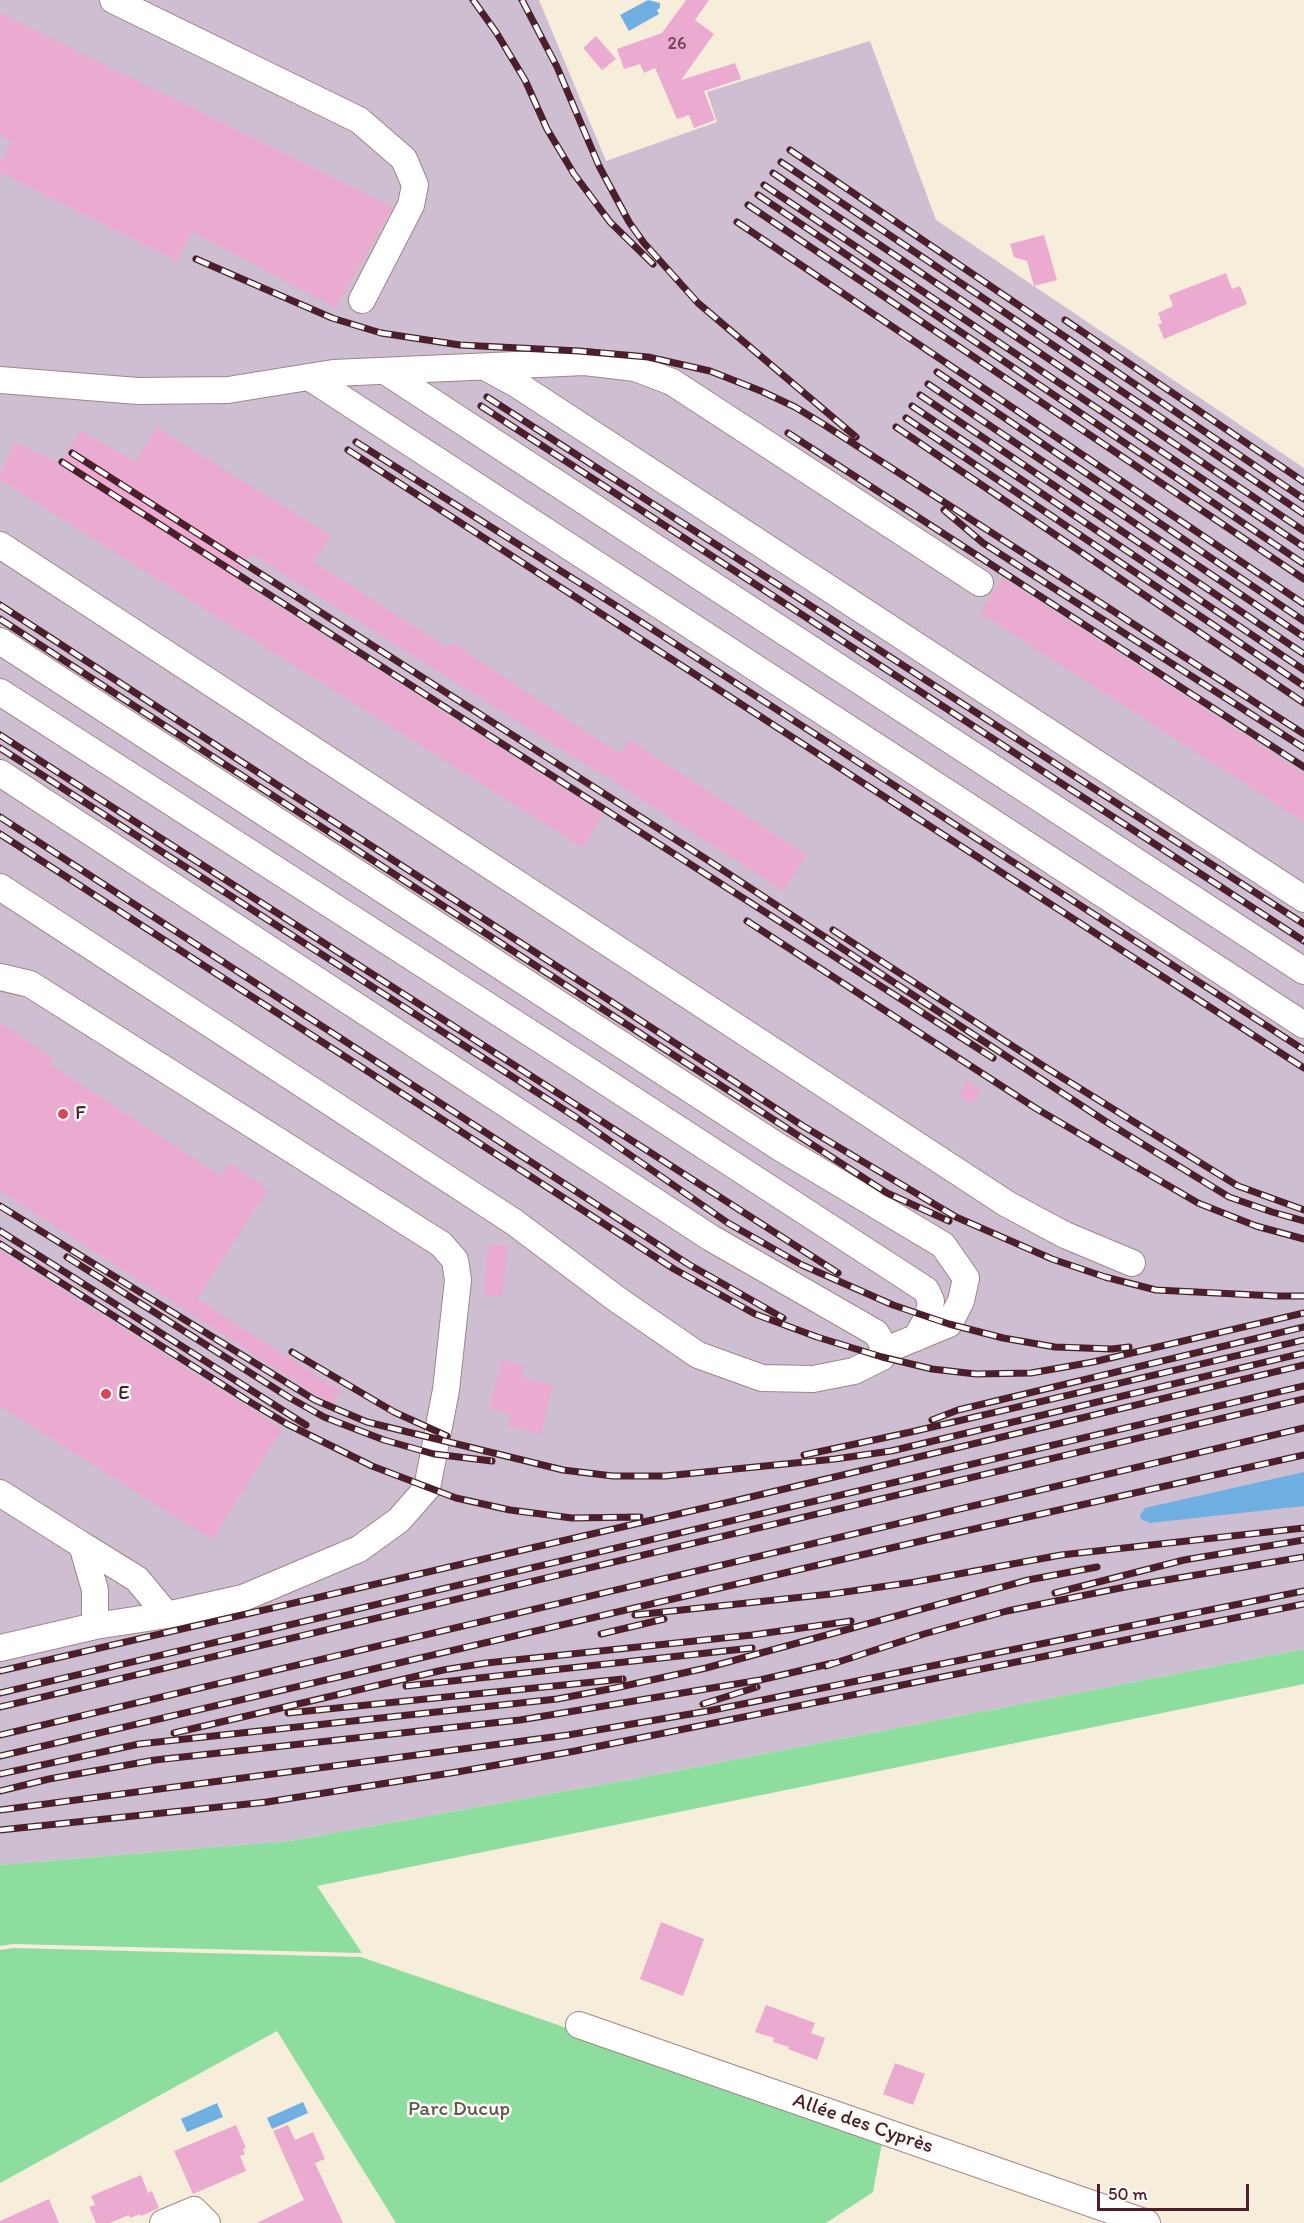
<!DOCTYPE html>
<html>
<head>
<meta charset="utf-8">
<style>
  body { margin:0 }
  #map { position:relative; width:1304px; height:2223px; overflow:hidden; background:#f7eddb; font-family:Itim,sans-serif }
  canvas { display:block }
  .scale { position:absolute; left:1097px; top:2184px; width:152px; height:27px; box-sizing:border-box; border:3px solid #4a1f2b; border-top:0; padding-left:8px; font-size:18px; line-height:21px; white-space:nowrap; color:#4a1f2b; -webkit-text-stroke:4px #fdfcf7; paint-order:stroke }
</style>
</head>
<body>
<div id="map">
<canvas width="1304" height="2223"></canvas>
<div class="scale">50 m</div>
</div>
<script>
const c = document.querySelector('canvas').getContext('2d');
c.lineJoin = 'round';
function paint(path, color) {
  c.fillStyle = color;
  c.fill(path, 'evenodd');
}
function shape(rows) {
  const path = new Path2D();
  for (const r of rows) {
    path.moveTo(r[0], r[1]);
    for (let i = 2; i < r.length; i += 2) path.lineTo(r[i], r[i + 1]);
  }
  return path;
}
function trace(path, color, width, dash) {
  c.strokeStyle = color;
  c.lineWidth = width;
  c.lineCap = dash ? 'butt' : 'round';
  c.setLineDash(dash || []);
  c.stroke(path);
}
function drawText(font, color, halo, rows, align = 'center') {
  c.font = font + ' Itim,sans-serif';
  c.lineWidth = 5;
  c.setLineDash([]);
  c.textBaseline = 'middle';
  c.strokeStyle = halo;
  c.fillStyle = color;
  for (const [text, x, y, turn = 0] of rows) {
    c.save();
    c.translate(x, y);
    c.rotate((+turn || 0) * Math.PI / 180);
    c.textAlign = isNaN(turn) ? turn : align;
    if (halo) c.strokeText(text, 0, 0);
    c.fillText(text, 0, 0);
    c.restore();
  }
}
const industrial = shape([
  [0,0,539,0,606,161,717,122,707,92,870,41,936,220,1304,468,1304,1649,650,1776,290,1841,0,1865]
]);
const green = shape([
  [1304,1649,1304,1684,317,1886,362,1953,13,1944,0,1946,0,1865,290,1841,650,1776],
  [13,1948,361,1957,883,2137,873,2192,826,2223,396,2223,277,2031,0,2183,0,1950]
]);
const water = shape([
  [648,0,660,3,660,8,657,10,659,14,629,31,620,15],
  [1304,1472,1304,1506,1150,1523,1141,1519,1140,1515,1145,1508],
  [303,2102,308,2113,272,2129,267,2118],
  [217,2103,223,2117,187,2132,181,2119]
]);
const building = shape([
  [686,0,709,0,695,20,714,34,681,80,735,63,741,79,704,91,715,120,694,128,689,115,677,119,655,68,644,73,640,64,624,69,617,49,662,33],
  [0,13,393,207,336,308,192,232,177,261,0,172,0,163,12,141,0,135],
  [596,36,616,59,602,70,583,48],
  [1044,235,1057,280,1034,286,1027,261,1014,257,1010,244],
  [1226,273,1232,289,1240,286,1247,304,1164,339,1158,324,1162,323,1158,313,1173,306,1169,295],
  [156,427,330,535,314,562,447,647,451,642,620,754,629,740,807,855,783,891,604,775,604,776,251,554,235,579,603,814,583,848,0,480,0,474,15,442,61,464,80,430,136,462],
  [1003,578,1304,774,1304,822,980,613],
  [0,1023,54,1059,50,1064,221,1176,230,1163,268,1189,197,1299,341,1391,332,1405,0,1191],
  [967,1081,981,1090,972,1104,958,1095],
  [489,1244,508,1246,502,1297,483,1295],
  [0,1251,282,1429,212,1540,0,1406],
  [502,1360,524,1365,521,1377,553,1385,541,1434,508,1426,511,1415,489,1409],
  [661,1922,704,1939,683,1996,640,1979],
  [766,2005,815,2023,811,2033,825,2038,817,2060,788,2049,789,2047,773,2042,774,2038,755,2032],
  [895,2063,925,2074,913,2105,883,2094],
  [236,2125,246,2148,243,2149,245,2154,240,2156,246,2171,193,2194,174,2151],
  [288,2125,295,2140,313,2132,325,2159,315,2163,343,2223,257,2223,304,2200,273,2131],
  [141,2175,148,2193,152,2191,159,2208,141,2216,140,2214,130,2218,129,2215,110,2223,96,2223,89,2207,95,2205,91,2196],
  [49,2199,59,2223,0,2223,0,2221]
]);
const minor = shape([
  [113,0,359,120,404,159,415,185,411,205,362,300],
  [487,368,518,385,1304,899],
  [385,371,1304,971],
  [309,377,1304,1025],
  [0,380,138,391,228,390,333,373,585,362,635,368,672,382,980,583],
  [0,545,1007,1204,1065,1235,1132,1263],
  [0,641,779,1147,943,1245,966,1278,961,1301,949,1324,886,1350],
  [0,692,569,1058,926,1290,931,1301,928,1317,916,1338],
  [0,773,711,1238,876,1333,886,1350,882,1357,854,1371,813,1379,762,1378,698,1355,618,1300,514,1222,0,887],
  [0,977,30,984,441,1244,455,1260,458,1280,446,1390,427,1488,399,1520,359,1549,243,1598,167,1615,95,1626,0,1648],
  [0,1493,82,1545],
  [95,1626,95,1590,82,1545,137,1579,167,1615],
  [579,2025,1147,2223],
  [163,2223,194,2210,207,2223]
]);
const rail = shape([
  [473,0,496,32,525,80,547,129,574,174,610,222,653,264],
  [522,0,557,67,599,166,629,222,644,243,698,303,856,437],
  [790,150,1304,499],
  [781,162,1304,514],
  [773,173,1304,531],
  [764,185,1304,547],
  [758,195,1304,564],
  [748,205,1304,579],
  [737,222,1304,604],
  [196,259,332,318,381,333,460,345,579,351,648,357,710,371,761,391,795,407,823,424,1304,734],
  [1065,320,1304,482],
  [937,372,1304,621],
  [928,384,1304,637],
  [920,395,1304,654],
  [487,397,1304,924],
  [481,406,1304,941],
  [912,406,1304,670],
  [906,418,1304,686],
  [896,427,1304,703],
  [788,433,1304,767],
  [356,442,618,607,1304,1050],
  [348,450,1304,1068],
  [72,453,706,859,1105,1121,1229,1197,1272,1212,1304,1221],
  [62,462,993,1058],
  [944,510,983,543,1304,748],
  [0,605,803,1126,956,1217,1052,1259,1105,1277,1156,1290,1276,1296,1304,1296],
  [0,619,887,1193,949,1221],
  [0,735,838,1273],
  [0,748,577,1118,728,1223,802,1265,893,1305,949,1324,1003,1338,1055,1347,1112,1349,1129,1347],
  [0,817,688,1264,783,1318],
  [0,834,674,1269,755,1314,817,1337,882,1357,932,1369,976,1374,1031,1373,1093,1362,1304,1313],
  [747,921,1037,1109,1198,1203,1256,1226,1304,1239],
  [833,930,1045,1067,1238,1186,1304,1210],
  [0,1206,315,1400,367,1422,563,1470,613,1476,665,1476,835,1459,891,1451,1304,1353],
  [0,1231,306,1425],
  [0,1244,245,1399,287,1424,372,1466,456,1498,510,1510,572,1518,640,1517],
  [67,1257,290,1398,324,1417,384,1440,434,1454,492,1461],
  [292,1352,394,1412,447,1436],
  [932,1420,958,1410,1304,1327],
  [804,1455,911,1432,1304,1340],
  [1055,1593,1184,1560,1304,1540],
  [635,1615,831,1594,915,1582,1061,1555,1304,1528],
  [601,1634,664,1619],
  [826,1666,924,1634,1007,1611,1130,1586,1304,1557],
  [0,1671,717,1505,1304,1365],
  [406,1686,752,1648],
  [0,1693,1304,1386],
  [703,1704,757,1687],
  [0,1707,1304,1399],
  [288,1713,623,1679],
  [174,1733,443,1670,486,1663,752,1635,851,1621],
  [0,1735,1304,1428],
  [0,1756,934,1538,1304,1455],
  [0,1774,139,1744,557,1699,615,1688,706,1668,1028,1580,1097,1567],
  [0,1791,49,1779,155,1760,520,1720,760,1680,833,1663],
  [0,1810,568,1735,708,1711,1304,1591],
  [0,1830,267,1802,457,1772,575,1751,1304,1604]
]);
const markers = [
  [63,1114,6,"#d1495b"],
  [106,1394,6,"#d1495b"]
];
const numberNames = [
  ["26",677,44]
];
const poiNames = [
  ["F",75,1114],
  ["E",118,1394]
];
const parkNames = [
  ["Parc Ducup",459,2110]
];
const streetNames = [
  ["Allée des Cyprès",863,2124,19]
];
paint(industrial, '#cdbed2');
paint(green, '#8dde9e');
paint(water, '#6fafe2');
paint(building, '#ebabd0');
trace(minor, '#a08683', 28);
trace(minor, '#fff', 26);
trace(rail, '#4a1f2b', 7);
trace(rail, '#fdfcf7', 4.5, [14]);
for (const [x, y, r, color] of markers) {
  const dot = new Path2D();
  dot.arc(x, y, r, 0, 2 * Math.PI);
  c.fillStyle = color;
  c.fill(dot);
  trace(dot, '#fdfcf7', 2);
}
drawText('18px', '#724254', null, numberNames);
drawText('21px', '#4a1f2b', '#fdfcf7', poiNames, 'left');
drawText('21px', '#5e584e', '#fdfcf7', parkNames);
drawText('21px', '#4a1f2b', '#fdfcf7', streetNames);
</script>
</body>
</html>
